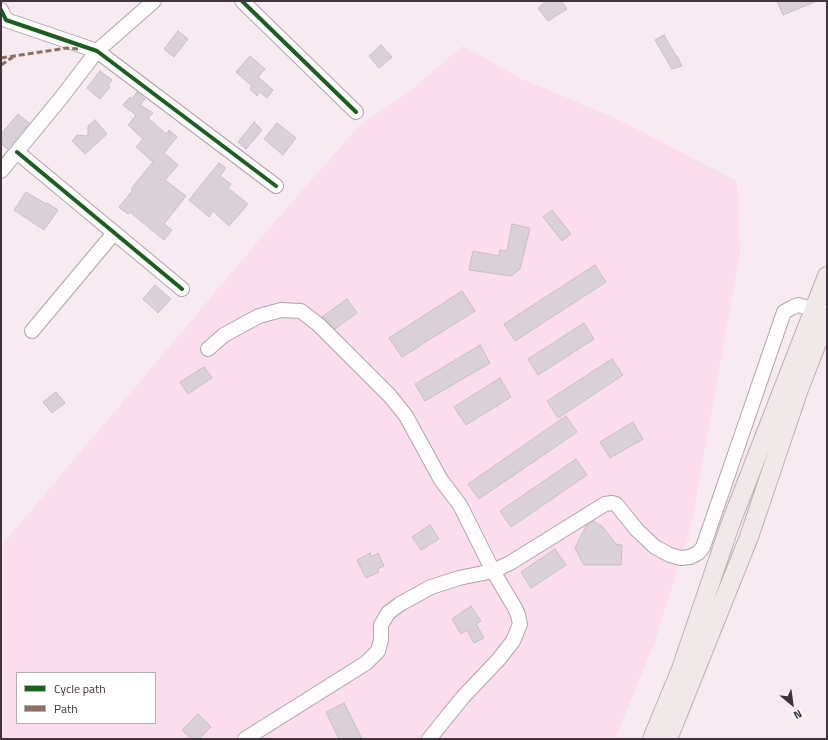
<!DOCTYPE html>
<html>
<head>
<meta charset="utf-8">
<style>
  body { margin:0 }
  #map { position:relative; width:828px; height:740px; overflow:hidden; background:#f7ebf1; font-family:"Titillium Web",sans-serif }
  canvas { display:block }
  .frame { position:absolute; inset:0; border:2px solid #41333b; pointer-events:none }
  .legend { position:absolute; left:16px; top:672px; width:140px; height:52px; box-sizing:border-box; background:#fff; border:1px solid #b3adb1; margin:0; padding:5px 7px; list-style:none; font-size:12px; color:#41333b }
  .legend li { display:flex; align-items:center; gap:8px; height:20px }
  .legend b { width:20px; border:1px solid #b3adb1 }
  .north { position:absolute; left:772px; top:684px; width:40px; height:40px; -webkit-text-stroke:3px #fff; paint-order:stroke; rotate:151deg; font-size:11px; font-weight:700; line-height:16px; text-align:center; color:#41333b }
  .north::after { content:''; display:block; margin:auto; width:14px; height:18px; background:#41333b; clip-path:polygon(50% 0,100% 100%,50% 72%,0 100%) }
</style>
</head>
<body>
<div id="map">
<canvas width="828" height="740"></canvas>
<div class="frame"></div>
<ul class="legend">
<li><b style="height:5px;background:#1b5e20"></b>Cycle path</li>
<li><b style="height:5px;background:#8d6e63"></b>Path</li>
</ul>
<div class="north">N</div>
</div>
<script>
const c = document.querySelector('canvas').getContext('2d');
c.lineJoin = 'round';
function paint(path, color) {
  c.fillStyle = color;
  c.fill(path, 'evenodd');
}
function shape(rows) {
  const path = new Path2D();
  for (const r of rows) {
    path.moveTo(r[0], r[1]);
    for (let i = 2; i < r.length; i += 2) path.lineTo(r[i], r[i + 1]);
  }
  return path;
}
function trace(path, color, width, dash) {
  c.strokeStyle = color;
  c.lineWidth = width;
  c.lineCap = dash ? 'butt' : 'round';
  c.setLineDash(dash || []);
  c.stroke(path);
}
const built = shape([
  [463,46,520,78,617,119,737,181,740,252,692,522,655,642,615,739,1,739,1,546,277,219,359,126,407,93],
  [17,673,155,673,155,723,17,723]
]);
const building = shape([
  [547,1,561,1,567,9,548,21,538,8,547,1],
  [777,1,817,1,783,15,777,1],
  [178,31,188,39,174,57,164,49,178,31],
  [664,35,676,56,677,56,682,66,672,69,655,40,664,35],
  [381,45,392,57,379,68,369,56,381,45],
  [250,56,265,69,258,77,273,90,267,98,260,92,257,96,250,89,252,86,236,72,250,56],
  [100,71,112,80,108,85,110,87,100,99,87,88,100,71],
  [137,92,145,99,140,105,153,113,148,118,166,134,169,130,177,137,164,153,178,165,165,180,186,196,164,224,172,230,164,240,130,212,128,214,119,207,133,190,131,189,153,162,136,147,143,139,128,125,136,115,123,105,130,97,132,99,137,92],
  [18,114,29,123,7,149,1,143,1,134,18,114],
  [95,120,107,134,85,154,72,141,77,135,88,136,88,126,95,120],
  [254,122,262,130,246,149,238,142,254,122],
  [277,123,296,138,283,155,264,139,277,123],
  [219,163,226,168,220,176,231,184,228,188,248,204,229,226,213,211,209,217,189,200,219,163],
  [26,192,46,204,47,203,58,210,44,230,14,210,26,192],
  [552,210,571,234,562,241,543,217,552,210],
  [512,224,530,228,520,269,511,276,469,270,473,251,499,256,500,250,507,251,512,224],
  [595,265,606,282,515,341,504,324,595,265],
  [155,285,171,299,158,313,143,299,155,285],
  [462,291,475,311,402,357,389,338,462,291],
  [347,299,357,313,335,329,322,317,347,299],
  [584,323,594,339,538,375,528,359,584,323],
  [480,345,490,363,425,401,415,384,480,345],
  [612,359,623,375,558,418,547,401,612,359],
  [204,367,212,378,188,394,180,382,204,367],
  [500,378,511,397,466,425,454,407,500,378],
  [56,392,65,403,52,413,43,402,56,392],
  [566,416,577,432,479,499,468,484,566,416],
  [633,422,643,439,610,458,600,442,633,422],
  [576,459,587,475,511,527,500,511,576,459],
  [593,521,602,526,616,544,622,545,621,565,584,565,575,548,586,526,593,521],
  [430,525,439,539,421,550,412,537,430,525],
  [555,549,566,565,531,588,521,572,555,549],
  [370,553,371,557,378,553,384,566,377,569,379,572,366,578,357,560,370,553],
  [471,606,481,621,476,624,484,638,474,643,467,630,461,634,452,619,471,606],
  [344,703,362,739,339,739,326,712,344,703],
  [198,714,211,727,199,739,192,739,182,730,198,714]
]);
const minor = shape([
  [242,1,356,112],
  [1,10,6,20,97,51,276,186],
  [17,152,182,289],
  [1,171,61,98,97,51,154,1],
  [32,331,114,233],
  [208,349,224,335,259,316,281,310,301,311,319,325,390,396,406,416,441,480,460,505,493,571,515,608,518,615,520,624,513,641,499,659,463,697,429,739],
  [245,739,366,663,378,651,381,640,381,625,388,613,400,604,431,587,459,578,493,571,510,563,605,504,612,503,616,504,637,530,655,547,670,555,681,558,690,557,698,553,703,547,784,312,791,308,798,305,824,312]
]);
const major = shape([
  [652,739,681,669,730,525,827,276],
  [668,739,749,537,798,392,827,317]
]);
const quiet = shape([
  [1,58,67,48,78,49],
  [1,65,13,57]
]);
const cycleway = shape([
  [242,1,356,112],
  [1,10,6,20,97,51,276,186],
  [17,152,182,289]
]);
paint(built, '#fbddee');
paint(building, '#dad0d8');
trace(building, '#c8bec7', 1);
trace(minor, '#afa4aa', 16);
trace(major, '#c0adb2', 20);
trace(minor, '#fefcfd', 14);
trace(major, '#f1e8ea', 18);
trace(quiet, '#8d6e63', 3, [6, 3]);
trace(cycleway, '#1b5e20', 4);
</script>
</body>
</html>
